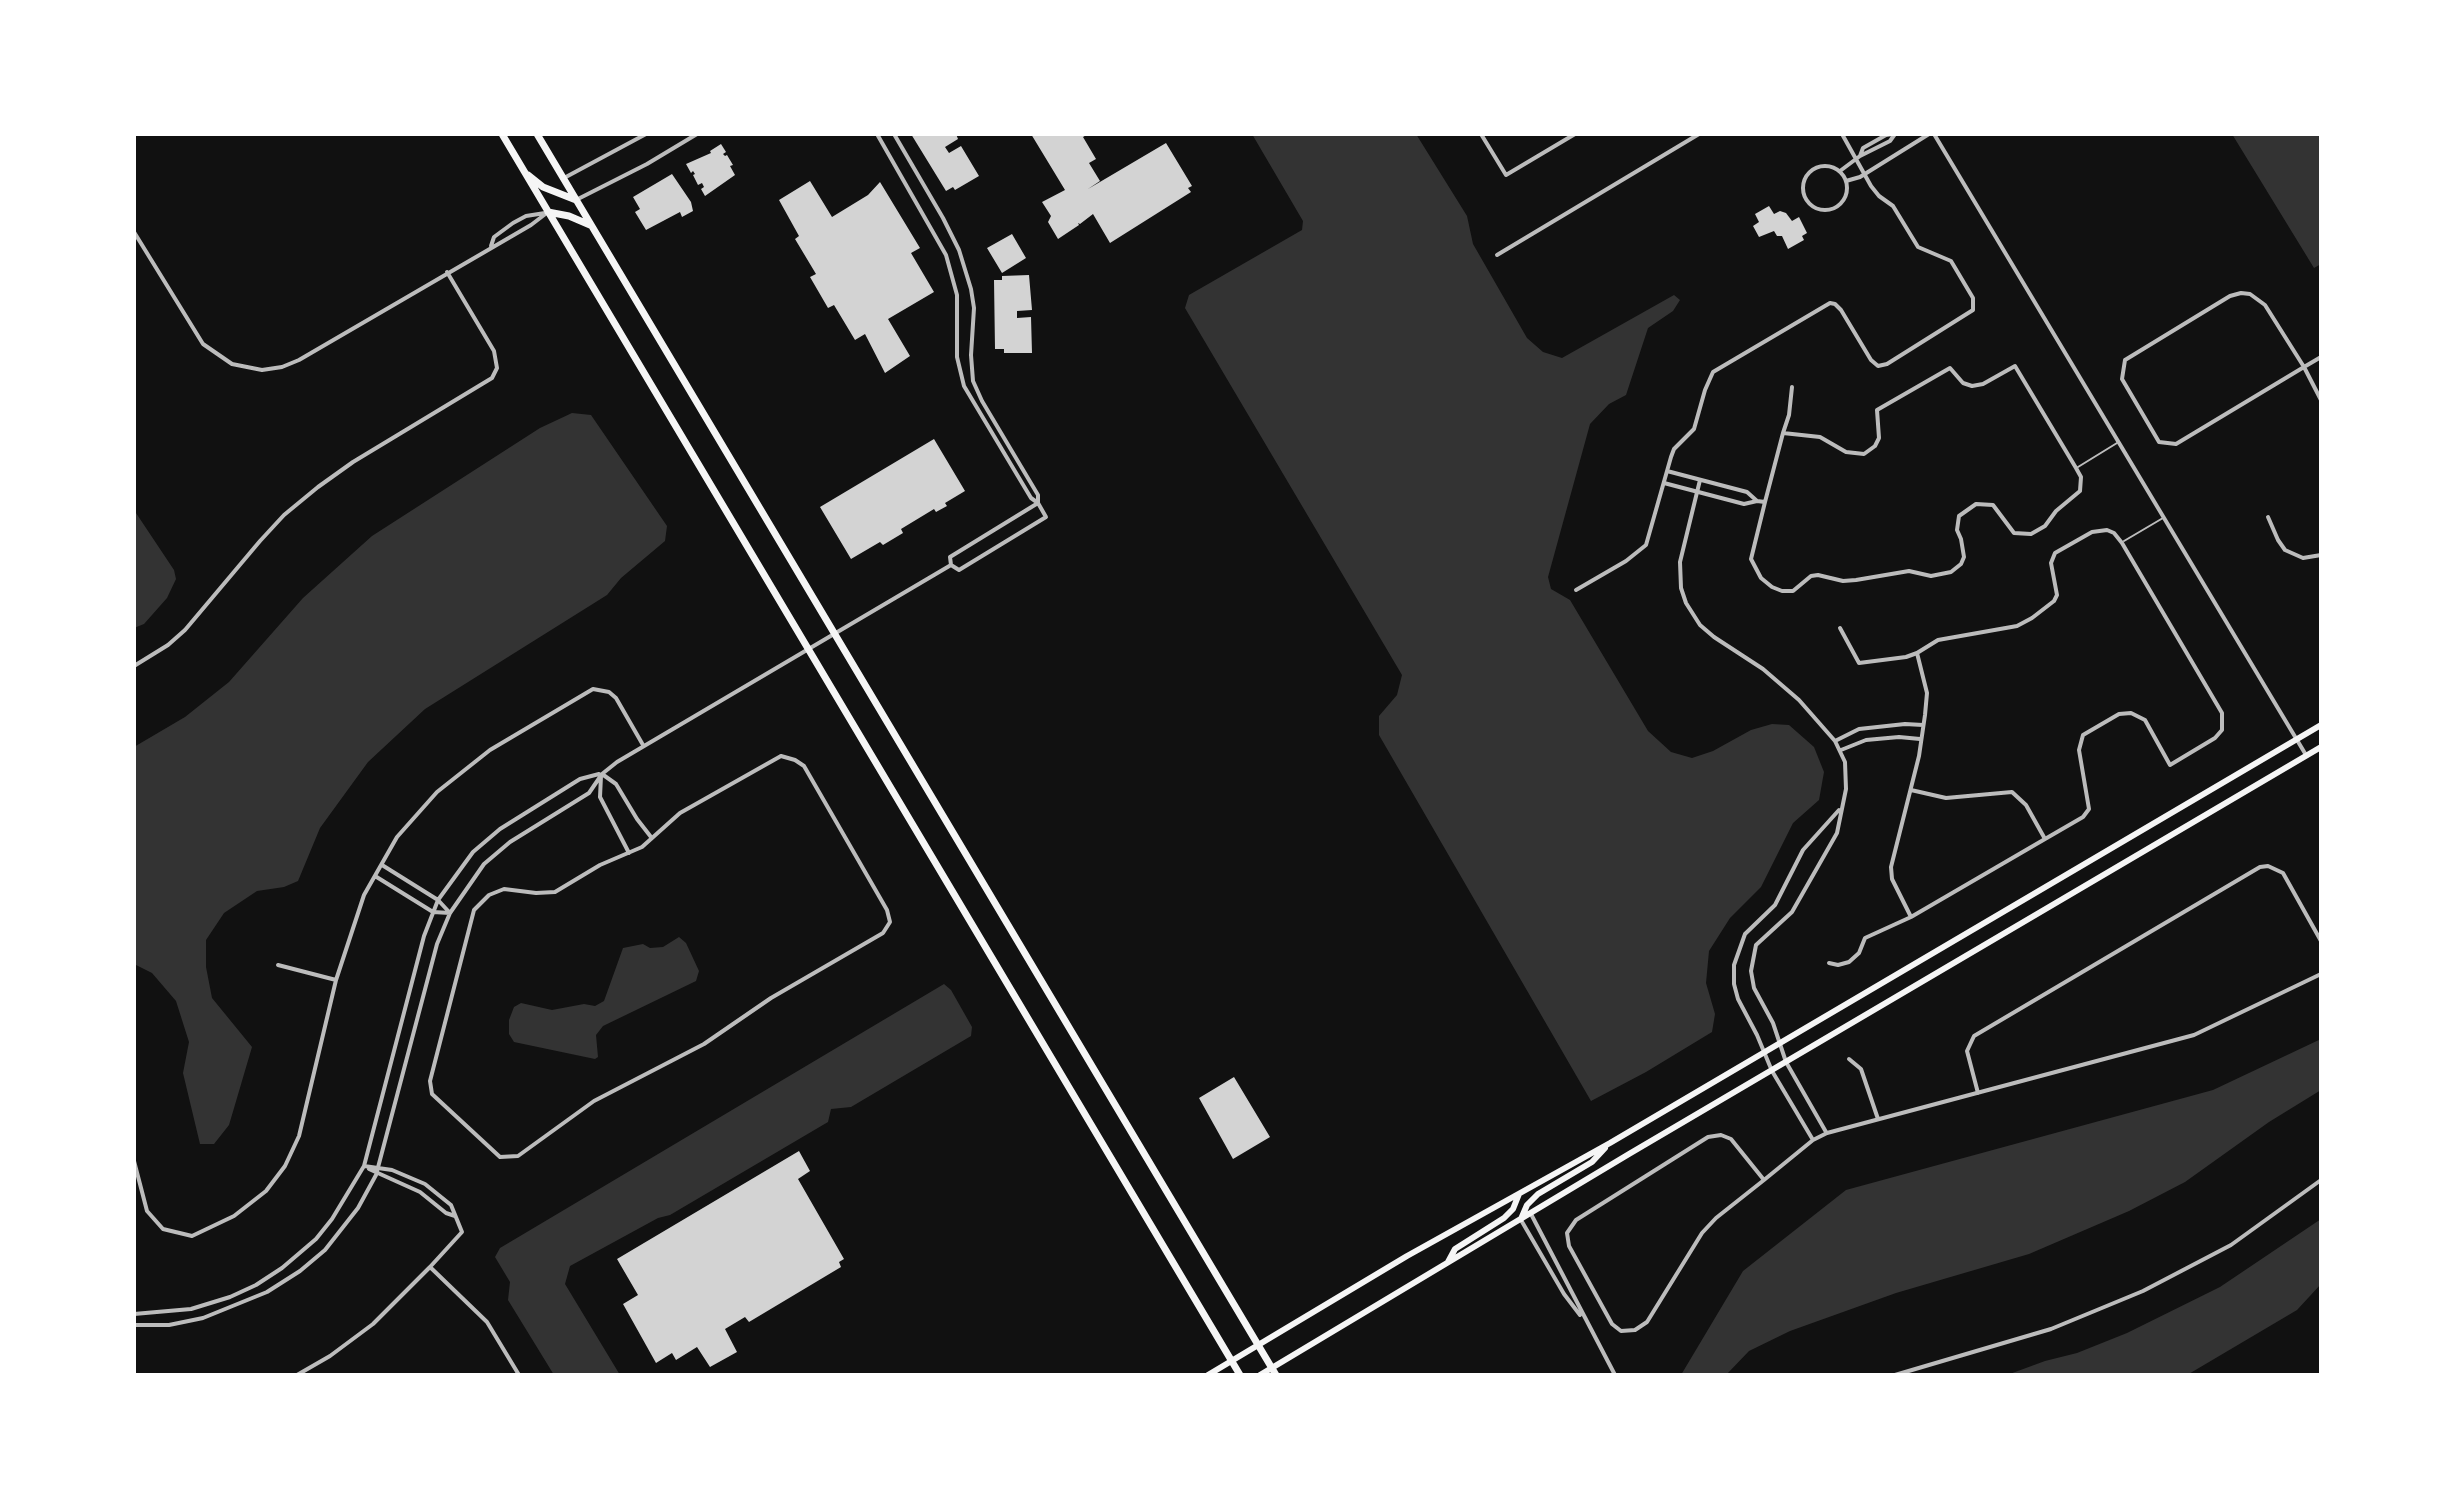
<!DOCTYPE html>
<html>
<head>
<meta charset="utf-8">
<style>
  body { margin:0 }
  #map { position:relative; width:2455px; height:1509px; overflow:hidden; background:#111; font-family:Lato,sans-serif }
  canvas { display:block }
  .frame { position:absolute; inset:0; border:136px solid #fff; pointer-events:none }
</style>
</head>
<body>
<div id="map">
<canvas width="2455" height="1509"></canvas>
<div class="frame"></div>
</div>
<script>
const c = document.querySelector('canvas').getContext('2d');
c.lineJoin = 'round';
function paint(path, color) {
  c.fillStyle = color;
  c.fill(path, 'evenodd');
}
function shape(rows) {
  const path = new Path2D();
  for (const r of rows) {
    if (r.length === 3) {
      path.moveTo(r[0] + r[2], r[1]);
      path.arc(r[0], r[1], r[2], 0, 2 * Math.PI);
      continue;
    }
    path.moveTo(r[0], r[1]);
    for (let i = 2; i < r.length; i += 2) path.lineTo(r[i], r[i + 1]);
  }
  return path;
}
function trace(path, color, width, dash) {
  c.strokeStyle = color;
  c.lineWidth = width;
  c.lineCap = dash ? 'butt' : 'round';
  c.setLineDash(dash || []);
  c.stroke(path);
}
const water = shape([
  [1252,134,1416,134,1467,216,1473,244,1527,338,1543,352,1562,358,1674,295,1680,300,1673,311,1648,328,1626,395,1609,404,1590,424,1548,577,1551,589,1570,600,1648,731,1671,752,1692,758,1713,751,1751,730,1772,724,1789,725,1814,747,1824,772,1819,800,1793,823,1761,887,1730,918,1709,951,1706,983,1715,1014,1712,1032,1646,1072,1591,1101,1379,735,1379,716,1397,695,1402,675,1185,308,1189,295,1302,230,1303,221],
  [2232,134,2321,134,2321,264,2314,268],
  [572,413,591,415,667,526,665,541,621,578,607,595,425,709,368,762,320,828,298,881,284,887,257,891,224,913,206,940,206,967,212,998,252,1047,229,1125,214,1144,200,1144,183,1073,189,1042,176,1001,152,973,134,964,134,747,185,717,229,682,303,598,372,536,540,428],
  [134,510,174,570,176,579,167,598,144,624,134,628],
  [679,937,686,943,699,971,696,981,603,1026,596,1035,598,1057,595,1059,514,1042,509,1034,509,1020,514,1007,521,1003,552,1010,584,1004,595,1006,604,1001,623,948,643,944,650,948,663,947],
  [944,984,951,990,972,1027,971,1036,851,1107,831,1109,828,1122,670,1215,658,1218,570,1266,565,1284,620,1375,554,1375,508,1300,510,1282,495,1257,500,1248],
  [2321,1039,2321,1090,2269,1122,2185,1182,2129,1211,2029,1254,1896,1293,1790,1331,1749,1351,1726,1375,1681,1375,1743,1271,1846,1190,2213,1090],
  [2321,1219,2321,1284,2297,1310,2187,1375,2007,1375,2045,1361,2077,1353,2127,1333,2220,1287]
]);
const building = shape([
  [911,134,956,134,958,139,945,147,949,153,961,146,979,176,955,190,953,187,946,191],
  [1031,134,1088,134,1083,137,1096,159,1089,163,1100,181,1088,189,1166,143,1192,186,1188,188,1191,192,1110,243,1093,214,1080,224,1078,223,1079,225,1058,239,1048,222,1051,216,1042,202,1065,190],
  [721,144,726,152,723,154,725,156,727,155,733,165,730,166,735,175,705,196,701,189,704,187,702,183,698,185,693,175,695,174,693,171,691,173,686,164,711,153,710,151],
  [672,174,691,202,693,211,682,217,680,212,646,230,635,212,640,209,633,197],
  [810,181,832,217,868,195,880,182,920,248,911,253,934,292,888,319,910,356,885,373,865,334,855,340,834,305,828,308,810,277,816,274,795,239,799,236,779,200],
  [1769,206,1774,214,1780,211,1786,213,1792,221,1799,217,1807,233,1802,236,1804,240,1788,249,1782,236,1777,236,1774,231,1759,237,1753,226,1759,222,1755,214],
  [1012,234,1026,258,1002,273,987,248],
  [1029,275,1032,310,1017,311,1017,318,1031,317,1032,353,1004,353,1004,349,995,349,994,280,1002,280,1002,276],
  [934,439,965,491,945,503,947,506,936,512,934,509,901,529,903,533,883,545,880,542,851,559,820,507],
  [1234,1077,1270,1137,1233,1159,1199,1098],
  [799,1151,810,1171,798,1179,844,1259,839,1262,841,1267,749,1322,745,1317,725,1329,737,1352,710,1367,697,1347,676,1360,672,1353,656,1363,623,1304,638,1295,617,1259]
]);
const service = shape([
  [2078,467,2117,443],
  [2124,541,2163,518]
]);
const minor = shape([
  [877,134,946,255,957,295,957,357,964,386,1031,498,1038,503,1046,517,959,570,951,565],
  [894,134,943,218,959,250,971,289,974,308,971,355,973,381,982,401,1038,495,1038,503],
  [1481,134,1506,175,1575,134],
  [1934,134,2306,755],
  [1860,156,1863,148,1886,135,1892,134],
  [1825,188,22],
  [1840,171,1860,156,1890,141,1895,134],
  [564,178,646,134],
  [1846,181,1860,177,1929,134],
  [576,200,647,164,697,134],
  [134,232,203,344,232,364,262,370,282,367,299,360,531,225,548,212],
  [491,246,494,237,513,223,526,216,545,213],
  [1497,255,1699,134],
  [2321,357,2304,367,2176,444,2159,442,2122,379,2125,360,2230,296,2241,293,2250,294,2265,305,2304,367,2321,400],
  [1783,433,1820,437,1846,452,1864,454,1875,446,1879,438,1877,410,1950,368,1963,383,1972,386,1983,384,2015,366,2076,468,2081,477,2080,491,2056,511,2045,526,2031,534,2014,533,1993,505,1976,504,1959,516,1957,530,1961,539,1964,557,1961,564,1951,572,1931,576,1909,571,1856,580,1843,581,1818,575,1811,576,1793,591,1782,591,1772,587,1761,578,1751,559,1765,502,1783,433,1789,415,1792,387],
  [1667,471,1747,492,1757,501],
  [1700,480,1680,562,1681,588,1686,603,1700,625,1714,637,1763,669,1799,700,1835,741,1845,762,1846,789,1837,833,1792,912,1756,945,1751,971,1754,988,1773,1023,1786,1062,1826,1132],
  [1664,483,1744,504,1757,501,1765,502],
  [2268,517,2278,540,2285,550,2303,558,2321,555],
  [1576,590,1626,561,1646,545,1671,457,1674,449,1694,429,1705,390,1713,372,1830,303,1835,304,1841,310,1871,360,1878,366,1887,364,1973,310,1973,298,1951,261,1918,247,1893,206,1879,196,1871,186,1842,134],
  [1840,628,1859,663,1906,657,1917,653,1938,640,2017,626,2032,618,2054,601,2057,595,2051,563,2055,553,2092,532,2107,530,2114,533,2122,543,2222,713,2222,730,2215,738,2170,765,2145,720,2131,713,2119,714,2083,735,2079,750,2089,809,2083,817,2045,839,2026,805,2012,792,1946,798,1911,790],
  [134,666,168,645,185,630,260,541,284,515,318,487,353,462,492,378,497,368,494,351,447,272],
  [1835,741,1859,729,1905,724,1923,725],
  [1841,750,1866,740,1899,737,1920,739],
  [781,756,795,760,804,766,887,910,890,922,883,933,771,998,704,1044,594,1101,518,1156,500,1157,432,1094,430,1081,474,910,489,895,504,889,536,893,555,892,600,865,642,847,680,813,781,756],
  [602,774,616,784,637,819,651,837],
  [601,776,600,797,629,853],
  [382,865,438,900,450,913],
  [375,876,433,912,450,913],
  [1911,917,1892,879,1891,867,1919,756,1925,715,1927,693,1917,653],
  [1829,963,1838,965,1849,962,1859,953,1865,938,1911,917,2045,839],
  [278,965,336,980],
  [1849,1059,1861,1069,1878,1119],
  [1978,1093,1967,1051,1974,1036,2260,867,2268,866,2283,873,2321,941],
  [1813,1140,1772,1071,1757,1035,1738,999,1734,984,1734,965,1745,934,1775,905,1803,850,1839,810],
  [134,1161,147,1211,163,1229,192,1236,234,1216,266,1191,285,1166,299,1136,336,980,364,895,397,837,437,792,490,750,593,689,609,692,616,698,643,745],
  [364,1166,392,1170,425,1184,451,1205,462,1232,430,1267,487,1322,519,1375],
  [369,1169,420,1192,446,1213,455,1216],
  [1764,1180,1731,1139,1721,1135,1708,1137,1576,1220,1567,1233,1569,1246,1612,1324,1621,1331,1635,1330,1647,1322,1702,1233,1716,1218,1764,1180,1813,1140,1827,1133,2194,1035,2321,974],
  [1531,1214,1615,1375],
  [1521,1220,1564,1294,1580,1315],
  [134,1314,191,1309,230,1297,256,1285,282,1268,316,1239,332,1219,364,1166,424,936,438,900,473,852,500,829,580,779,599,774],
  [134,1325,169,1325,203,1318,267,1292,300,1271,325,1250,358,1208,376,1175,437,944,450,913,484,864,510,842,589,793,602,774,617,762,951,565,950,557,1038,503],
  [297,1375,330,1356,373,1324,430,1267],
  [1895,1375,2051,1329,2143,1291,2231,1245,2321,1180]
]);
const secondary = shape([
  [1521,1219,1527,1205,1538,1194,1592,1162,1605,1148],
  [1448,1262,1455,1249,1504,1218,1513,1209,1519,1194],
  [1208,1375,1407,1256,1610,1143,2321,725],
  [1260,1375,1629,1154,2321,747]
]);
const trunk = shape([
  [502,134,1240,1375],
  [537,134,1276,1375],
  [528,175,543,187,576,200],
  [548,212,569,216,590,225]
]);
paint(water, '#333');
paint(building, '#d3d3d3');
trace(service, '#bcbcbc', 2);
trace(minor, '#bcbcbc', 4);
trace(secondary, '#f5f5f5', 6);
trace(trunk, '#f5f5f5', 7);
</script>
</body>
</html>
